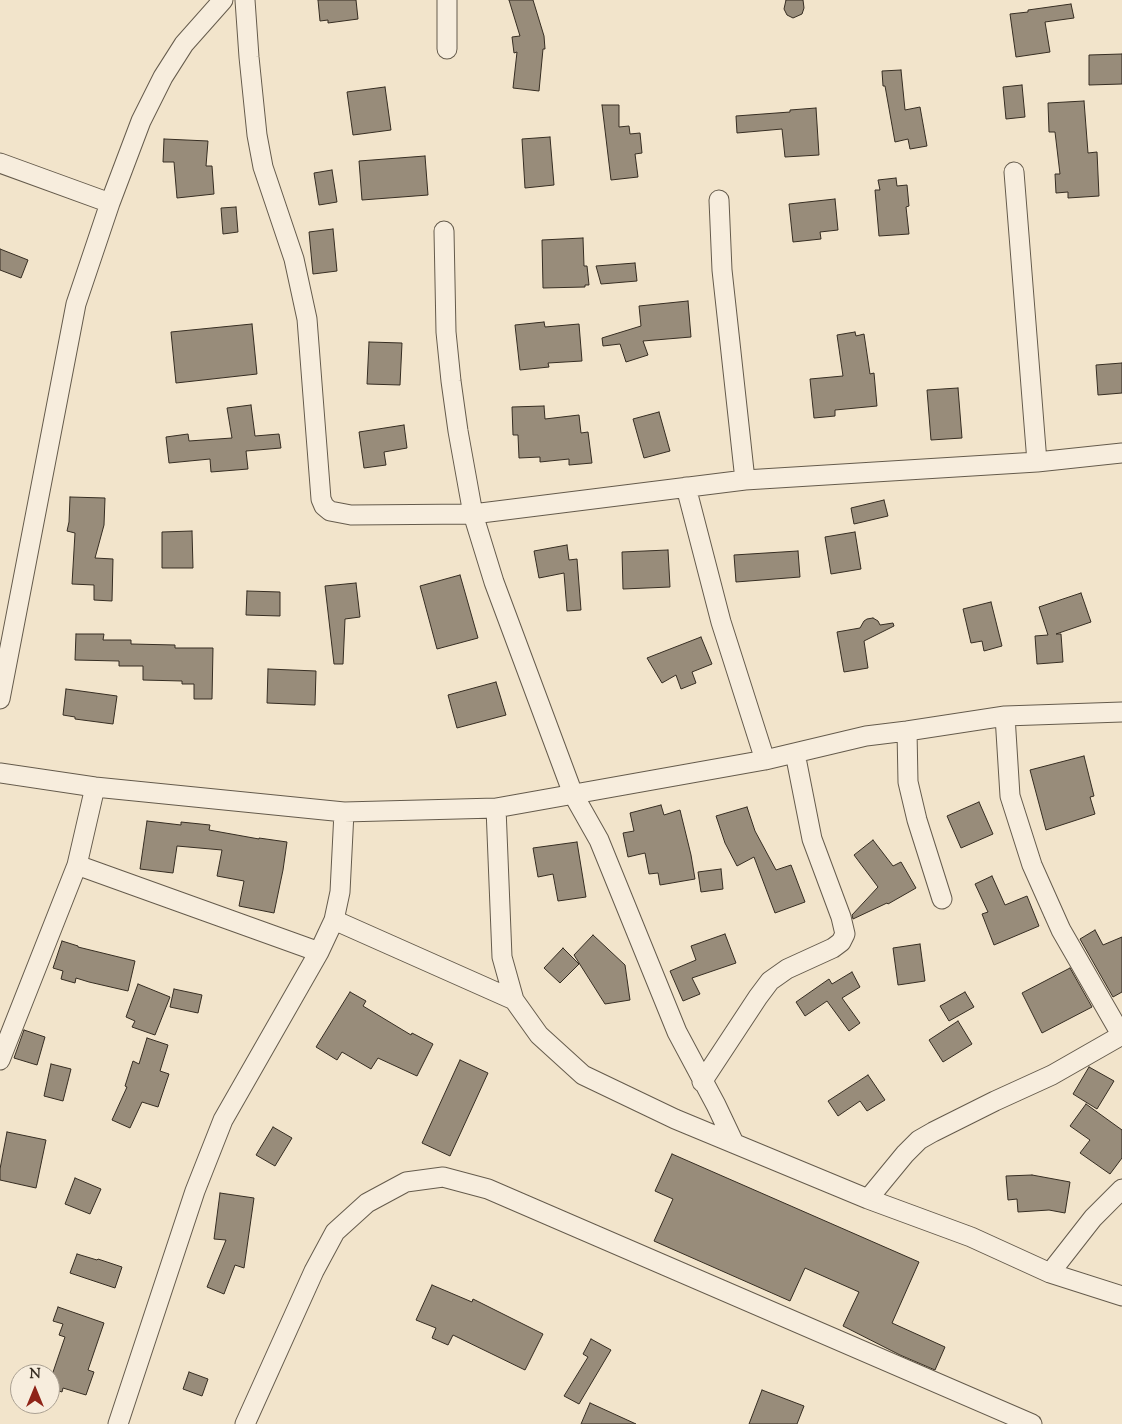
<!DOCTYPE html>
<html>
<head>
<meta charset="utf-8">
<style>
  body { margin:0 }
  #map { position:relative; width:1122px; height:1424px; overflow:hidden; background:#f2e4cb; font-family:"Sorts Mill Goudy",serif }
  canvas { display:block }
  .north { position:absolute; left:10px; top:1364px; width:50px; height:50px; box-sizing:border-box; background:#f7eddd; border:1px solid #aaa092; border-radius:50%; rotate:0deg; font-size:14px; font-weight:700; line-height:20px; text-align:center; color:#362d22 }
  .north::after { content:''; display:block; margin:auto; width:18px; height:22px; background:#8f2418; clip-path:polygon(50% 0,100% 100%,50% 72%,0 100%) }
</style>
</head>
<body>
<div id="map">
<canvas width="1122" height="1424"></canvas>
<div class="north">N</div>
</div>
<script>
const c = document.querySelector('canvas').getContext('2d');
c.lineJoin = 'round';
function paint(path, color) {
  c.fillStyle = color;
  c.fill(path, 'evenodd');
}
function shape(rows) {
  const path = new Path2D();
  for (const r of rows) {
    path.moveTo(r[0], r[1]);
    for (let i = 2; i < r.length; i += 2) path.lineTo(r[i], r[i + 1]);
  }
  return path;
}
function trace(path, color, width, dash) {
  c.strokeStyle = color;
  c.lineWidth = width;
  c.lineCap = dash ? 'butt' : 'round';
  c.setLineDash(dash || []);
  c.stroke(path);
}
const building = shape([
  [318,0,356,0,358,19,328,23,328,20,320,21,318,0],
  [509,0,533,0,544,36,545,49,543,49,539,91,513,88,517,52,514,53,512,37,520,36,509,0],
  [786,0,803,0,804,8,802,14,793,18,787,15,784,9,786,0],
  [1071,4,1074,18,1045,22,1050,52,1016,57,1010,14,1028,12,1028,10,1071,4],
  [1122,54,1122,84,1089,85,1089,55,1122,54],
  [901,70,905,110,920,107,927,146,910,149,908,139,895,142,885,86,883,86,882,71,901,70],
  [1022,85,1025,117,1006,119,1003,87,1022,85],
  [385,87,391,130,353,135,347,92,385,87],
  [1084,101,1088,153,1097,152,1099,196,1068,198,1068,192,1056,193,1055,174,1060,174,1055,132,1049,132,1048,103,1084,101],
  [602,105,619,105,619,127,629,126,630,134,640,133,642,153,635,154,638,177,611,180,602,105],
  [816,108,819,155,785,157,782,129,737,133,736,116,790,112,790,110,816,108],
  [550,137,554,185,525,188,522,139,550,137],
  [164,139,208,141,206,166,212,166,214,194,177,198,174,162,163,162,164,139],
  [425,156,428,195,362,200,359,161,425,156],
  [332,170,337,202,319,205,314,173,332,170],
  [896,178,897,186,907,185,909,206,906,207,909,234,879,236,875,190,880,190,878,180,896,178],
  [835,199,838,230,820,232,821,239,793,242,789,204,835,199],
  [236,207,238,232,223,234,221,208,236,207],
  [333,229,337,271,313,274,309,232,333,229],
  [583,238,584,266,587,266,589,285,585,285,585,287,543,288,542,240,583,238],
  [0,249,28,260,21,278,0,270,0,249],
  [635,263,637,281,601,284,596,266,635,263],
  [688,301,691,337,643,341,648,355,626,362,620,344,603,346,602,338,641,326,639,306,688,301],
  [544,322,545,327,579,324,582,361,548,363,549,367,520,370,515,325,544,322],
  [252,324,257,374,176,383,171,332,252,324],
  [855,332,856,336,864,334,870,374,874,373,877,406,835,410,835,416,814,418,810,379,843,376,837,335,855,332],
  [369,342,402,343,400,385,367,384,369,342],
  [1122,363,1122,393,1098,395,1096,365,1122,363],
  [958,388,962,438,931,440,927,390,958,388],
  [251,405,255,436,279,434,281,448,246,451,248,469,211,472,210,459,169,463,166,437,188,434,189,441,232,438,227,408,251,405],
  [544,406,545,419,579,415,581,433,588,432,592,463,569,465,569,459,540,462,540,457,519,458,518,435,513,435,512,407,544,406],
  [659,412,670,451,644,458,633,419,659,412],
  [404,425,407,448,384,452,386,465,364,468,359,432,404,425],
  [70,497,105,498,104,525,95,558,113,559,112,601,94,600,94,585,72,584,75,533,67,531,69,522,70,497],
  [884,500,888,516,854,524,851,508,884,500],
  [192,531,193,568,162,568,162,532,192,531],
  [855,532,861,569,831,574,825,537,855,532],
  [567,545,569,560,577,559,581,610,567,611,564,573,539,578,534,551,567,545],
  [668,550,670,587,623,589,622,552,668,550],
  [798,551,800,577,736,582,734,555,798,551],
  [460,575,478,638,437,649,420,586,460,575],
  [356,583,360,617,345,619,343,664,334,664,325,586,356,583],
  [247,591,280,592,280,616,246,615,247,591],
  [1081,593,1091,622,1056,634,1061,634,1063,662,1037,664,1035,636,1048,635,1039,607,1081,593],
  [991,602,1002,646,984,651,982,641,971,643,963,609,991,602],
  [873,618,878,621,880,625,893,623,894,626,864,641,868,668,844,672,837,632,860,628,864,621,867,619,873,618],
  [76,634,104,634,103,640,131,640,131,644,175,645,175,648,213,648,212,699,194,699,194,684,182,684,182,681,143,680,143,666,119,666,119,661,75,660,76,634],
  [701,637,712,664,692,672,696,683,681,689,676,675,662,683,647,658,701,637],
  [268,669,316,671,315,705,267,703,268,669],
  [496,682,506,715,457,728,448,695,496,682],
  [66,689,117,696,113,724,75,719,75,717,63,715,66,689],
  [1084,756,1094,796,1090,797,1095,814,1046,830,1030,770,1084,756],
  [979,802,993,834,961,848,947,816,979,802],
  [661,805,664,815,680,810,691,855,695,879,660,885,658,873,649,874,645,853,628,857,623,833,634,831,630,813,661,805],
  [747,807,755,831,776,870,791,865,805,902,775,913,754,857,737,866,725,843,716,816,747,807],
  [147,821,181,825,181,822,210,825,209,830,259,839,259,838,287,842,283,870,274,913,239,906,244,881,217,876,222,850,177,846,173,873,140,869,147,821],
  [873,840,893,866,901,862,916,888,888,904,887,903,853,919,852,915,878,887,854,855,873,840],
  [577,842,586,897,558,901,553,874,538,877,533,848,577,842],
  [721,869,723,889,701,892,698,872,721,869],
  [992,876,1005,905,1027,896,1039,926,994,945,982,914,988,912,975,884,992,876],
  [1095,930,1103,945,1122,937,1122,992,1113,997,1080,939,1095,930],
  [725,934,736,963,692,978,700,994,683,1001,670,971,696,960,691,946,725,934],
  [593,935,625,965,630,1000,605,1004,574,955,593,935],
  [62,941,78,946,78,947,135,961,128,991,89,982,76,978,75,983,61,979,63,971,53,968,62,941],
  [920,944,925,981,898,985,893,948,920,944],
  [563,948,579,964,560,983,544,968,563,948],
  [1070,968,1092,1007,1042,1033,1022,993,1070,968],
  [852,972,860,987,842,998,860,1023,849,1031,827,1001,805,1016,796,1002,829,979,832,984,852,972],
  [138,984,170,997,155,1035,132,1027,135,1021,126,1017,138,984],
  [174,989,202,995,198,1013,170,1007,174,989],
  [350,992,366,1001,363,1006,411,1035,412,1033,433,1044,417,1076,378,1058,371,1069,342,1052,337,1060,316,1047,350,992],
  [965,992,974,1007,949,1021,940,1006,965,992],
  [958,1021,972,1044,943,1062,929,1040,958,1021],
  [24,1030,45,1037,37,1065,14,1058,24,1030],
  [147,1038,168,1045,160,1071,169,1074,158,1107,142,1102,130,1128,112,1120,127,1087,125,1086,133,1061,139,1064,147,1038],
  [460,1060,488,1073,450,1156,422,1143,460,1060],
  [51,1064,71,1069,63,1101,44,1096,51,1064],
  [1089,1067,1114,1081,1097,1109,1073,1094,1089,1067],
  [868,1075,885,1100,867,1111,860,1101,838,1116,828,1101,868,1075],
  [1086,1104,1122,1130,1122,1158,1110,1174,1080,1153,1090,1140,1070,1126,1086,1104],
  [273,1127,292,1138,275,1166,256,1155,273,1127],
  [7,1132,46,1140,36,1188,0,1180,0,1169,7,1132],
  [672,1154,919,1262,892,1323,945,1347,935,1370,900,1355,843,1326,859,1292,805,1268,790,1301,654,1241,673,1199,655,1191,672,1154],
  [1032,1175,1070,1182,1065,1213,1049,1210,1018,1212,1017,1199,1008,1200,1006,1176,1032,1175],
  [75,1178,101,1189,90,1214,65,1204,75,1178],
  [220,1193,254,1198,244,1268,235,1265,224,1294,207,1287,226,1240,214,1239,220,1193],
  [77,1254,97,1260,98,1259,122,1267,115,1288,70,1273,77,1254],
  [432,1285,472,1302,473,1299,543,1334,525,1370,453,1335,448,1345,432,1338,436,1328,416,1320,432,1285],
  [58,1307,104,1323,88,1370,94,1372,86,1395,63,1388,62,1392,50,1388,50,1381,65,1337,59,1335,63,1324,53,1321,58,1307],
  [591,1339,611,1350,579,1404,564,1396,588,1357,583,1354,591,1339],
  [189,1372,208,1379,202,1396,183,1389,189,1372],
  [762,1390,804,1406,797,1424,749,1424,762,1390],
  [590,1403,636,1424,581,1424,590,1403]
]);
const minor = shape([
  [245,0,249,57,257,135,263,167,294,259,307,319,321,499,324,506,330,511,351,515,473,514,745,480,1037,462,1122,453],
  [447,0,447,49],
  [0,163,110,203],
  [1014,172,1037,462],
  [719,200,722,270,745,480],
  [444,231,446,332,451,381,458,431,473,514,494,582,573,794,599,840,677,1032,716,1105,734,1143],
  [686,487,721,622,765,760],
  [0,699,76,304,110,203,141,121,163,77,184,44,223,0],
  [1005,716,1010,796,1032,865,1061,930,1122,1036],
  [907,731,908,782,917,820,942,899],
  [0,773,95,787,344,812,496,808,765,760,866,736,907,731,1005,716,1122,712],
  [496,808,502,957,514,1000,539,1035,583,1075,675,1119,868,1199,971,1237,1050,1273,1122,1296],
  [77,865,319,952],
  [334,920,514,1000],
  [0,1060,77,865,95,787],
  [702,1082,758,997,770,981,787,969,833,948,841,942,845,934,841,917,812,839,795,753],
  [868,1199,905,1154,919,1140,933,1132,995,1101,1052,1075,1122,1035],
  [1050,1273,1093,1218,1122,1189],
  [118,1424,195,1191,223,1120,319,952,334,920,340,892,344,812],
  [245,1424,314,1271,335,1232,367,1203,406,1182,443,1177,488,1189,1032,1424]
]);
paint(building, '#988c7a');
trace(building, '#362d22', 1);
trace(minor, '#655b4c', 21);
trace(minor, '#f7eddd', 19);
</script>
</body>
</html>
